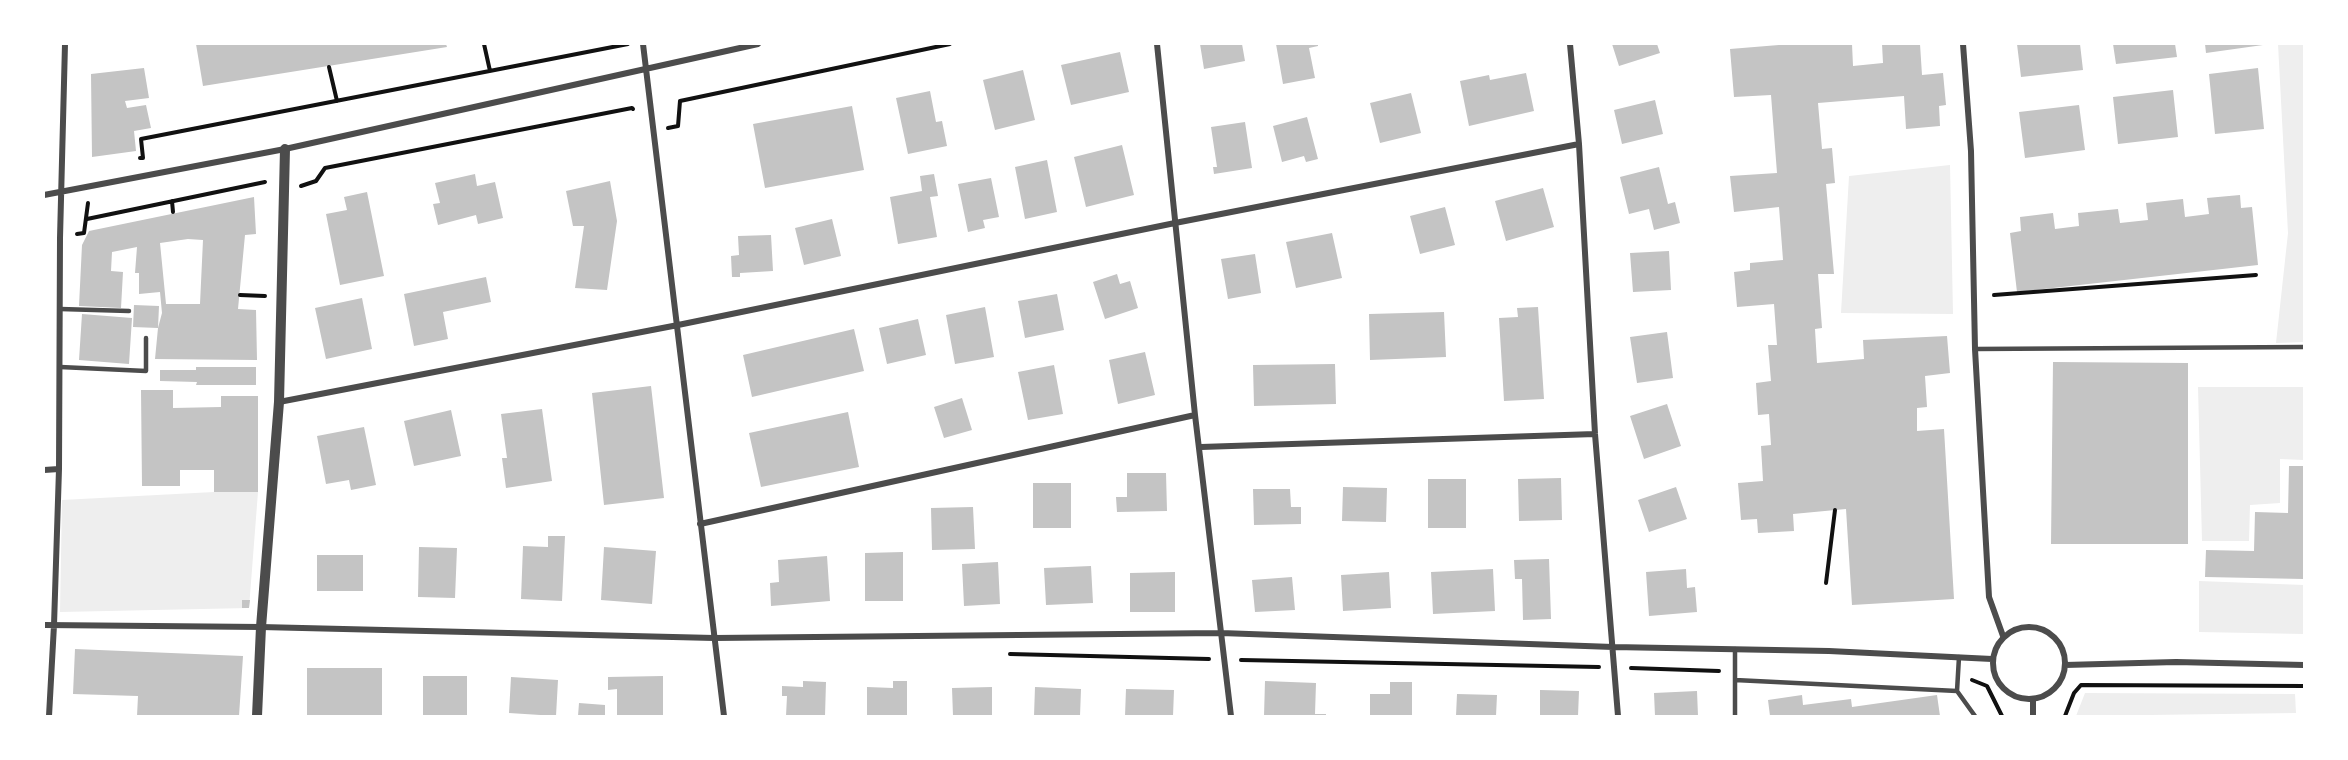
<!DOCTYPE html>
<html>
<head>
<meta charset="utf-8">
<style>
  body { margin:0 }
  #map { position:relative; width:2348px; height:760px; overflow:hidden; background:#fff; font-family:"Roboto Condensed",sans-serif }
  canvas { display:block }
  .frame { position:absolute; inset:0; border:45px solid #fff; pointer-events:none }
</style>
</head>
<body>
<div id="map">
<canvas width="2348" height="760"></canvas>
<div class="frame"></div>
</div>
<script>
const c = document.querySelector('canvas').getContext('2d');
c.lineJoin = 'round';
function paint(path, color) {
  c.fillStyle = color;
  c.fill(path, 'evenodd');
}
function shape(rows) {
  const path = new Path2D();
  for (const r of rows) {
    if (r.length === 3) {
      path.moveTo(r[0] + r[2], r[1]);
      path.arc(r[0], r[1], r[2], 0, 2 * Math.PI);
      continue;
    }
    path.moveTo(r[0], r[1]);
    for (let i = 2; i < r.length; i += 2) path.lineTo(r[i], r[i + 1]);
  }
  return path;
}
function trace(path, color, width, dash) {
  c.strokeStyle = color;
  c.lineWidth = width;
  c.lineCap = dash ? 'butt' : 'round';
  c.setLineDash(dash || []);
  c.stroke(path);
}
const green = shape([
  [2278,44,2304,44,2304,342,2276,343,2288,233],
  [1950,165,1953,314,1841,313,1849,176],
  [2198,387,2304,387,2304,460,2280,459,2280,503,2250,505,2249,541,2202,541],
  [214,492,258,492,249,608,60,612,62,500],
  [2199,581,2304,585,2304,634,2199,632],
  [2085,693,2295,694,2296,713,2076,716]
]);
const building = shape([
  [196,44,446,44,447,47,203,86],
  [1200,44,1242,44,1245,61,1204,69],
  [1276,44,1318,44,1318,46,1309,48,1315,78,1283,84],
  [1612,44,1657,44,1660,53,1619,66],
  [1791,44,1852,44,1853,66,1883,63,1882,44,1920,44,1922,75,1943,73,1946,105,1939,106,1940,126,1906,129,1904,96,1818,103,1822,149,1832,148,1835,183,1826,184,1834,274,1818,274,1822,328,1815,329,1817,363,1864,359,1863,340,1947,336,1950,373,1925,376,1927,407,1917,408,1917,431,1944,429,1954,599,1852,605,1846,509,1793,514,1794,531,1758,533,1757,519,1741,520,1738,483,1763,481,1761,446,1771,445,1769,414,1758,415,1756,383,1771,381,1768,345,1777,345,1774,304,1737,307,1734,272,1750,270,1750,263,1783,260,1779,207,1734,212,1730,176,1777,173,1771,95,1734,97,1730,49],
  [2017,44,2080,44,2083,70,2021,77],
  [2113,44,2175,44,2177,57,2116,64],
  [2205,44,2263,44,2263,45,2206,53],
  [1120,52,1129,92,1071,105,1061,65],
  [144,68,149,98,125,101,127,108,146,105,151,128,134,131,136,151,92,157,91,74],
  [2258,68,2264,129,2215,134,2209,74],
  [1023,70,1035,120,995,130,983,80],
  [1526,73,1534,111,1469,126,1460,81,1489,75,1490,80],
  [2173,90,2178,137,2118,144,2113,97],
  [930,91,936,122,942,121,947,146,908,154,896,98],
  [1411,93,1421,133,1380,143,1370,103],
  [1655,100,1663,134,1622,144,1614,110],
  [2079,105,2085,150,2025,158,2019,112],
  [852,106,864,170,765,188,753,124],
  [1307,117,1318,159,1306,162,1304,156,1282,162,1273,126],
  [1245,122,1252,168,1214,174,1213,167,1217,167,1211,127],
  [1122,145,1134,195,1086,207,1074,157],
  [1047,160,1057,212,1025,219,1015,167],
  [1659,167,1668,204,1675,202,1680,223,1654,230,1649,209,1629,214,1620,177],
  [475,174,477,186,495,182,503,218,478,224,476,215,438,225,433,204,440,203,435,183],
  [934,174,938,196,930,197,937,237,898,244,890,197,922,191,920,176],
  [991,178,999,217,983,220,985,228,968,232,958,184],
  [610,181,617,221,607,290,575,288,584,226,573,226,566,191],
  [1543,188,1554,227,1506,241,1495,201],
  [367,192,384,276,340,285,326,214,347,210,344,197],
  [2240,195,2241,208,2252,207,2258,265,2017,292,2010,233,2021,231,2020,217,2053,213,2055,229,2079,226,2078,213,2118,209,2120,223,2148,220,2146,203,2183,199,2185,217,2209,214,2207,198],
  [254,197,256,234,245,235,238,309,256,310,257,360,155,359,158,328,162,313,160,292,139,294,139,273,135,273,137,247,112,252,111,271,123,272,121,308,79,306,82,245,89,231],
  [188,239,203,240,200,304,166,304,160,243],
  [1445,207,1455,245,1420,254,1410,216],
  [832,219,841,256,804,265,795,228],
  [1332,233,1342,278,1296,288,1286,242],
  [771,235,773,271,740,273,740,277,732,277,731,256,739,255,738,236],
  [1669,251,1671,290,1633,292,1630,253],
  [1255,254,1261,293,1228,299,1221,259],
  [1117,274,1120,284,1130,281,1138,308,1105,319,1093,282],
  [486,277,491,302,443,312,448,339,414,346,404,294],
  [1057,294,1064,330,1025,338,1018,301],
  [362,298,372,349,326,359,315,308],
  [134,305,159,306,158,328,133,327],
  [985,307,994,357,955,364,946,315],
  [1538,307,1544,399,1504,401,1499,318,1518,317,1517,308],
  [1444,312,1446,357,1370,360,1369,314],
  [82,314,132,318,129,364,79,360],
  [918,319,926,355,887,364,879,328],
  [854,329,864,371,752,397,743,355],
  [1667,332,1673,378,1637,383,1630,337],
  [1145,352,1155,395,1118,404,1109,360],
  [2053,362,2188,363,2188,544,2051,544],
  [1335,364,1336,404,1254,406,1253,365],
  [1054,365,1063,414,1028,420,1018,372],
  [196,367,256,367,256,385,196,385,197,382,160,381,160,370,196,370],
  [651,386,664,498,604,505,592,393],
  [141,390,173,390,173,408,221,407,221,396,258,396,258,492,214,492,214,470,180,470,180,486,142,486],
  [962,398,972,430,944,438,934,407],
  [1667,404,1681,446,1644,459,1630,416],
  [542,409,552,481,506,488,502,458,507,458,501,414],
  [451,410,461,456,414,466,404,421],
  [848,412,859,467,761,487,749,433],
  [364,427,376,485,351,490,349,480,326,484,317,436],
  [2289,466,2304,466,2304,579,2205,577,2206,550,2254,551,2255,512,2288,513],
  [1127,473,1166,473,1167,511,1117,512,1116,497,1127,497],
  [1561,478,1562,520,1519,521,1518,479],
  [1428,479,1466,479,1466,528,1428,528],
  [1033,483,1071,483,1071,528,1033,528],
  [1343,487,1387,488,1386,522,1342,521],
  [1676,487,1687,519,1649,532,1638,500],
  [1253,489,1290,489,1291,507,1301,507,1301,524,1254,525],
  [973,507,975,549,932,550,931,508],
  [548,536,565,536,562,601,521,599,523,546,548,547],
  [419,547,457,548,455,598,418,597],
  [604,547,656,551,652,604,601,600],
  [903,552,903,601,865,601,865,553],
  [317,555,363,555,363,591,317,591],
  [827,556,830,601,771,606,770,583,779,582,778,560],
  [1549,559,1551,619,1523,620,1522,579,1515,579,1514,560],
  [998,562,1000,604,964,606,962,564],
  [1091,566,1093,603,1046,605,1044,568],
  [1493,569,1495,611,1433,614,1431,572],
  [1686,569,1687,588,1695,587,1697,612,1649,616,1646,572],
  [1175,572,1175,612,1130,612,1130,573],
  [1389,572,1391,608,1343,611,1341,575],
  [1292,577,1295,610,1255,612,1252,580],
  [242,600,250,600,249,608,242,608],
  [75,649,243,656,239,716,137,716,138,696,73,694],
  [307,668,382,668,382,716,307,716],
  [423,676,467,676,467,716,423,716],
  [663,676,663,716,617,716,617,689,608,690,608,677],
  [511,677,558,680,556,716,509,713],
  [803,681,826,682,825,716,786,716,787,696,782,696,782,686,803,687],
  [893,681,907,681,907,716,867,716,867,687,893,688],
  [1265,681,1316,683,1315,714,1326,714,1326,716,1264,716],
  [1390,682,1412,682,1412,716,1370,716,1370,694,1390,694],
  [992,687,992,716,953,716,952,688],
  [1035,687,1081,689,1080,716,1034,716],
  [1126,689,1174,690,1173,716,1125,716],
  [1540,690,1579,691,1578,716,1540,716],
  [1697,691,1698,716,1655,716,1654,693],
  [1457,694,1497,695,1496,716,1456,716],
  [1802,695,1803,705,1851,699,1852,707,1937,695,1940,716,1770,716,1768,700],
  [579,703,605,705,605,716,578,716]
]);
const path = shape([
  [484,44,490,71],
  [329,67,337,101],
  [668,128,678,126,680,101,950,44],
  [140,158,143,158,141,139,628,44],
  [301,186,316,181,325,168,632,108,633,109],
  [172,201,173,212],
  [87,219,265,182],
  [77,234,84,233,88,203],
  [240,295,265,296],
  [1994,295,2256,275],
  [1826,583,1835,510],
  [1010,654,1209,659],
  [1241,660,1599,667],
  [1631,668,1719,671],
  [1972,680,1987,686,2002,716],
  [2065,716,2074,693,2081,685,2304,686]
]);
const service = shape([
  [60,309,129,311],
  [1975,349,2304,347],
  [60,367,146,371,146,338],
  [1735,649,1735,716],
  [1959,657,1957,691,1975,716],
  [1735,680,1957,691]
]);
const minor = shape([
  [643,44,724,716],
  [1157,44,1195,415,1231,716],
  [1570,44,1579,144,1595,434,1618,716],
  [1963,44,1971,151,1975,349,1989,597,2003,636],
  [44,195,285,149,758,44],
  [279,402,678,325,1175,223,1579,144],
  [1201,447,1595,434],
  [44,470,59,469],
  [700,524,1195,415],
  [44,625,261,627,714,638,1221,633,1613,647,1829,651,1992,659],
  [2029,663,36],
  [2065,665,2176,662,2304,665],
  [2033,699,2033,716],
  [49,716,54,625,59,469,60,238,65,44]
]);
const tertiary = shape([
  [257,716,261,627,279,402,285,149]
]);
paint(green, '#eee');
paint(building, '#c4c4c4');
trace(path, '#111', 4);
trace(service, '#4c4c4c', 4.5);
trace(minor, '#4c4c4c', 6);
trace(tertiary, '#4c4c4c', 10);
</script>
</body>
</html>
